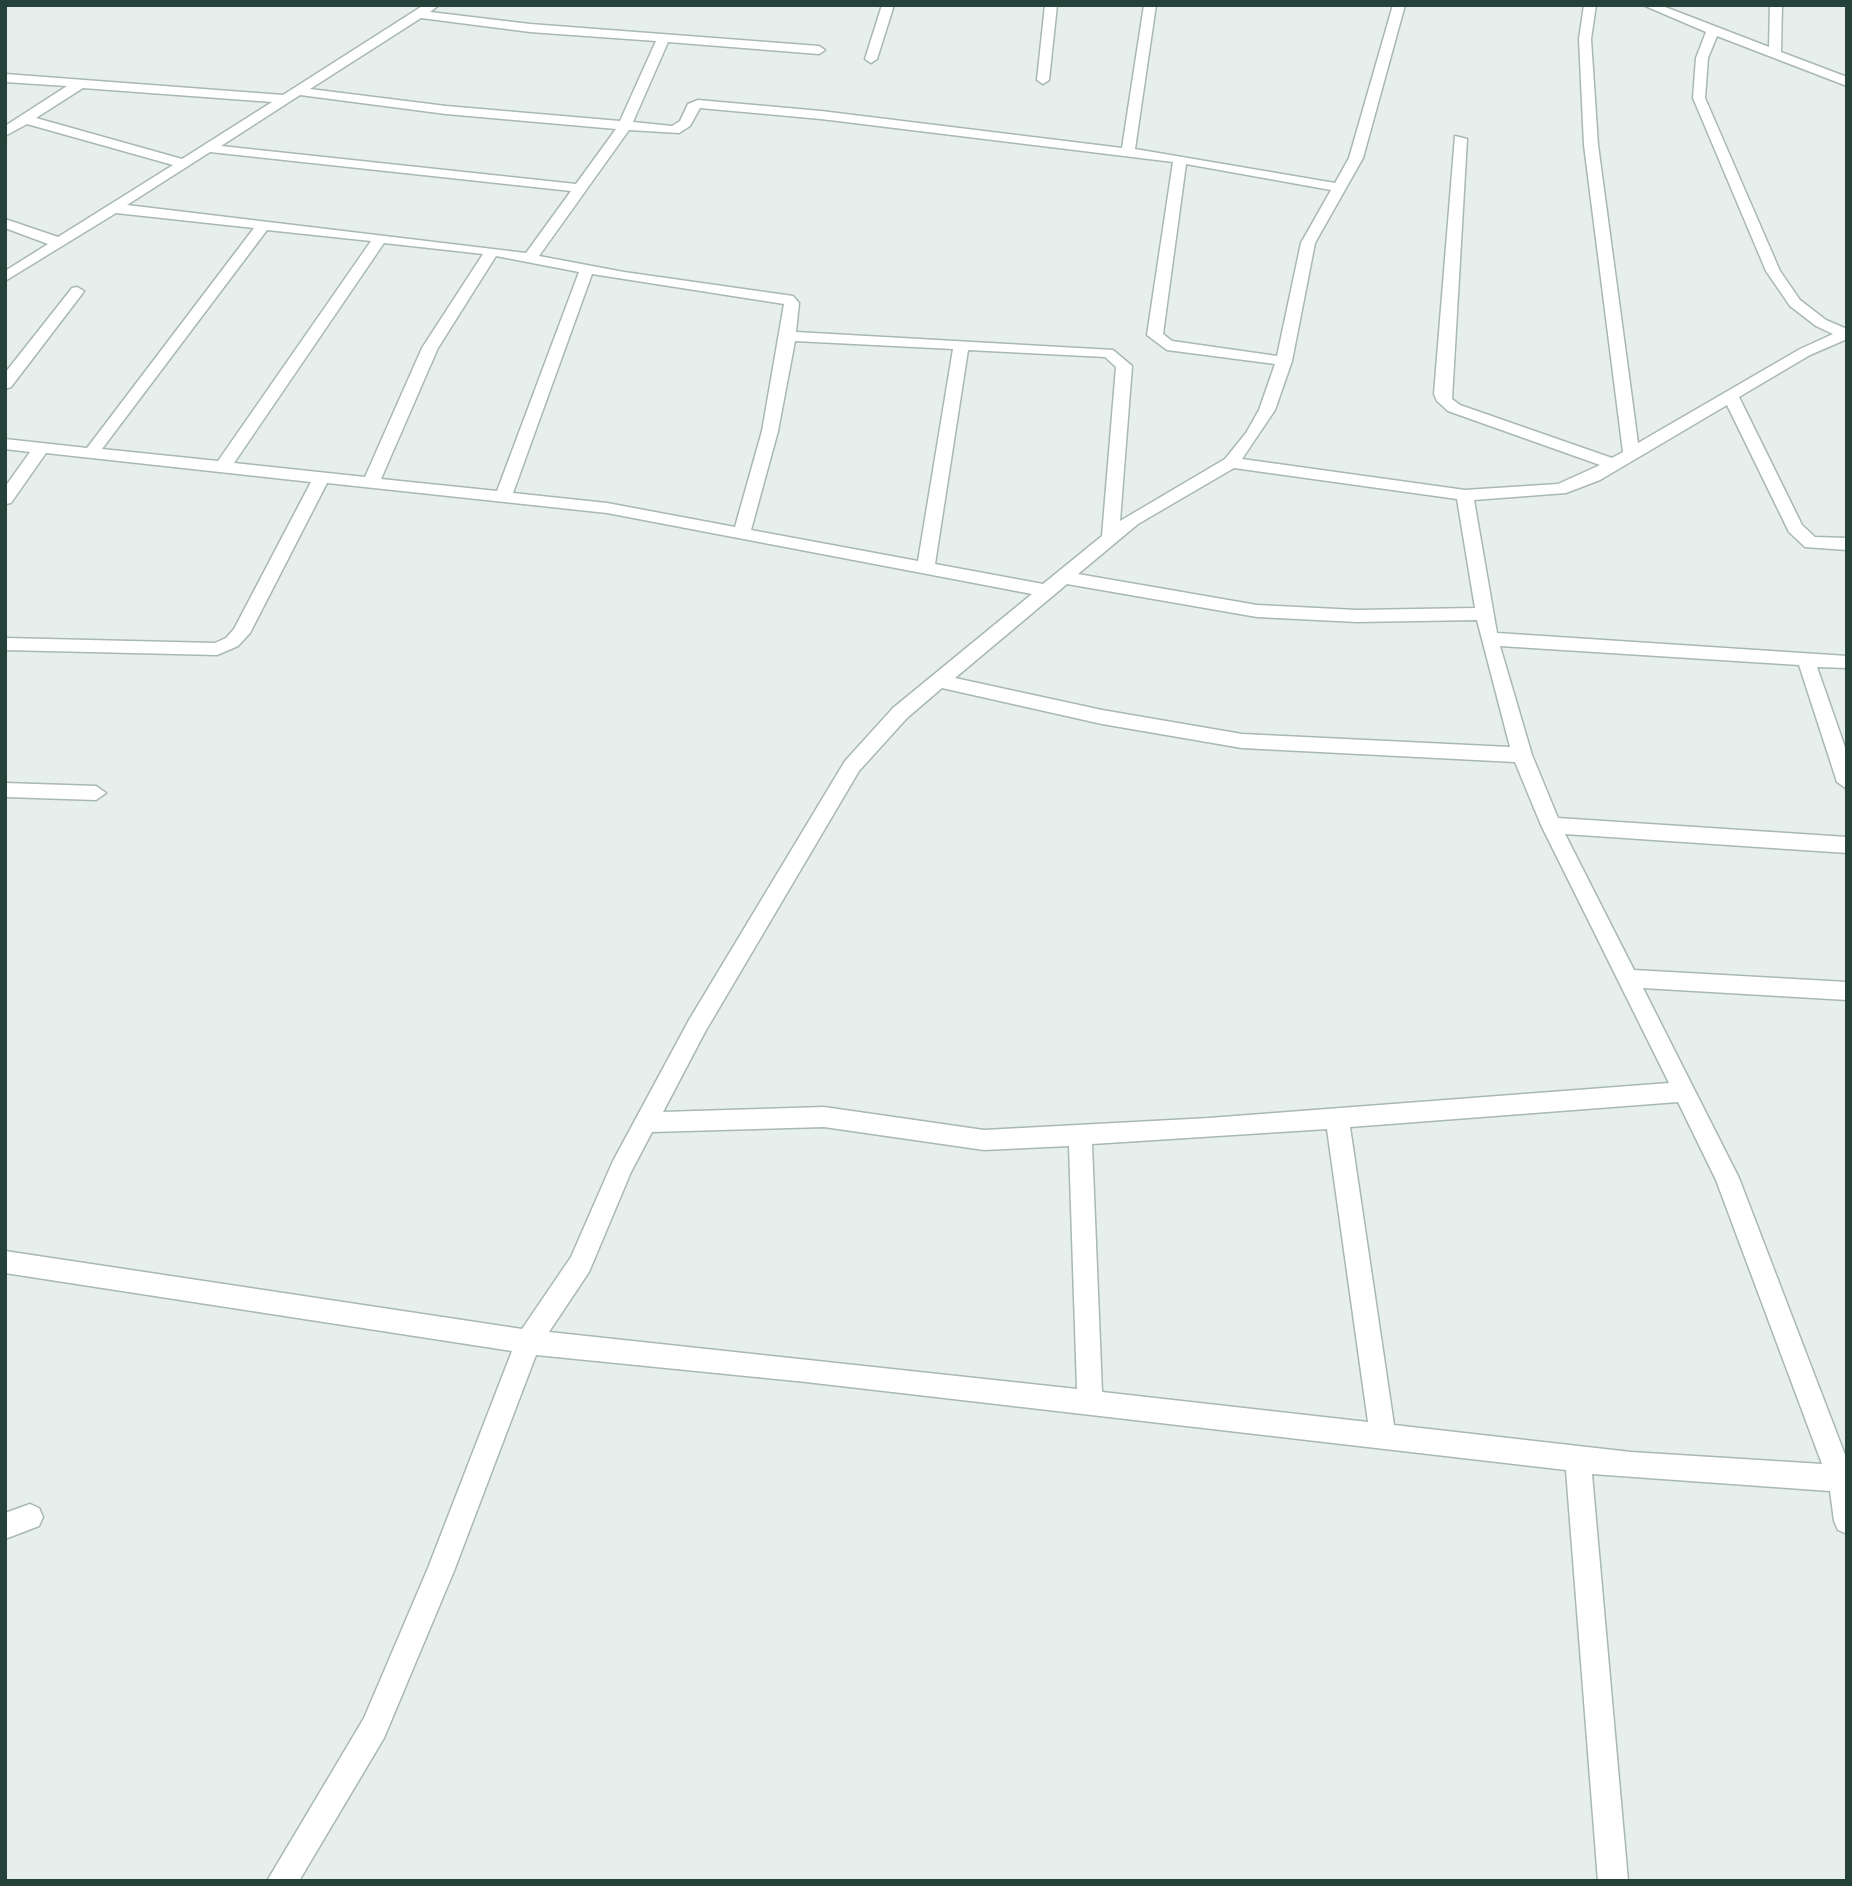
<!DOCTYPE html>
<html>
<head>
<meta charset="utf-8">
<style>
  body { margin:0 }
  #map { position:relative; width:1852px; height:1886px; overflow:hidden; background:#e6efeb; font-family:"Open Sans",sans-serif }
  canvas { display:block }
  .frame { position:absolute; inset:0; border:7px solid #24423a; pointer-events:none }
</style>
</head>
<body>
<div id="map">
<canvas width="1852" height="1886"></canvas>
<div class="frame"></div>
</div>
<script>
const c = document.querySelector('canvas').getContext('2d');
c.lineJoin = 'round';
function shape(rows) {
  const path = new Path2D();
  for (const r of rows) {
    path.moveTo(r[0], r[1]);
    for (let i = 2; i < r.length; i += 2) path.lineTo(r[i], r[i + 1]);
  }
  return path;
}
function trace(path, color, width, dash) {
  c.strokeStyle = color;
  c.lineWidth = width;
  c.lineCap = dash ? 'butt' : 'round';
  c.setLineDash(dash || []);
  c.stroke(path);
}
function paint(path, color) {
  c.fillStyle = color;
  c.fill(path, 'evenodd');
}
const street = shape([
  [424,5,439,5,430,12,530,24,819,46,825,50,819,54,668,42,633,122,672,126,680,121,688,104,698,100,821,111,1122,148,1144,5,1156,5,1135,149,1335,183,1349,158,1393,5,1405,5,1363,158,1315,243,1292,361,1275,410,1242,459,1465,490,1558,484,1600,465,1448,411,1437,401,1434,394,1455,136,1467,139,1452,399,1460,405,1612,458,1623,452,1584,145,1579,39,1584,5,1596,5,1591,39,1598,145,1638,443,1800,349,1833,334,1816,326,1790,306,1766,271,1693,98,1696,58,1706,32,1643,5,1660,5,1769,47,1770,5,1782,5,1781,52,1847,77,1847,86,1717,36,1708,58,1705,98,1780,271,1800,300,1826,320,1847,329,1847,339,1810,355,1739,397,1802,525,1815,537,1847,538,1847,550,1805,547,1789,532,1727,405,1600,480,1566,493,1474,500,1497,633,1847,656,1847,668,1817,667,1847,753,1847,789,1837,782,1799,665,1500,646,1532,755,1558,818,1847,837,1847,853,1565,834,1634,970,1847,982,1847,1000,1643,988,1739,1178,1847,1460,1847,1534,1838,1530,1834,1521,1830,1491,1592,1474,1628,1881,1598,1881,1566,1470,806,1382,536,1355,454,1571,384,1738,299,1881,267,1881,364,1718,428,1568,512,1351,5,1273,5,1251,522,1329,571,1257,613,1161,689,1020,845,761,893,708,1032,594,607,513,327,483,250,633,238,646,217,655,5,650,5,638,215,643,226,638,234,629,311,482,46,453,11,503,5,504,5,487,30,452,5,449,5,439,87,448,254,228,116,213,5,281,5,271,48,244,5,228,5,219,58,237,173,165,27,124,5,136,5,126,67,86,5,82,5,74,283,95,424,5],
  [421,18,530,32,656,41,620,121,446,106,310,89,421,18],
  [83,88,272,102,182,159,36,118,83,88],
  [300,95,446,114,616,129,576,184,221,146,300,95],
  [700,108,821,119,1173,162,1147,335,1167,350,1275,364,1259,410,1246,433,1225,459,1120,521,1132,366,1113,350,796,332,799,303,793,296,624,272,539,256,629,130,679,133,690,126,700,108],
  [210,152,571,191,526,253,127,205,210,152],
  [1186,164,1331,190,1301,243,1277,356,1172,341,1163,334,1186,164],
  [267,230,371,241,218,461,102,449,267,230],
  [384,243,483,254,422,348,365,477,234,463,384,243],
  [496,256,579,272,497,491,381,479,438,348,496,256],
  [592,274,784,304,762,431,735,527,607,503,513,493,592,274],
  [795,341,953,349,918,561,751,530,778,431,795,341],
  [968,350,1105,357,1116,367,1102,536,1043,584,935,564,968,350],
  [1234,468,1457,499,1475,608,1357,610,1257,605,1078,574,1138,524,1234,468],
  [1067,584,1257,617,1357,622,1477,620,1510,747,1242,734,1102,710,955,678,1067,584],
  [942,688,1102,724,1242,748,1515,762,1541,825,1669,1083,1209,1118,984,1130,824,1107,663,1112,705,1032,859,771,907,718,942,688],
  [1678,1102,1716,1180,1822,1464,1631,1452,1394,1425,1350,1127,1678,1102],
  [824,1127,984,1150,1069,1146,1077,1389,549,1332,589,1272,631,1172,652,1132,824,1127],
  [1327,1129,1368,1422,1102,1392,1092,1144,1327,1129],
  [882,5,894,5,877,59,871,63,865,59,882,5],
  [1045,5,1057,5,1049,80,1043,84,1037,80,1045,5],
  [77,287,84,291,82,294,11,387,5,389,5,373,72,288,77,287],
  [5,783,96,786,106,793,96,800,5,797,5,783],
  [30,1504,39,1508,43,1517,39,1526,5,1539,5,1513,30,1504]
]);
trace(street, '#a8b8b2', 3);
paint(street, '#fff');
</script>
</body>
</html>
